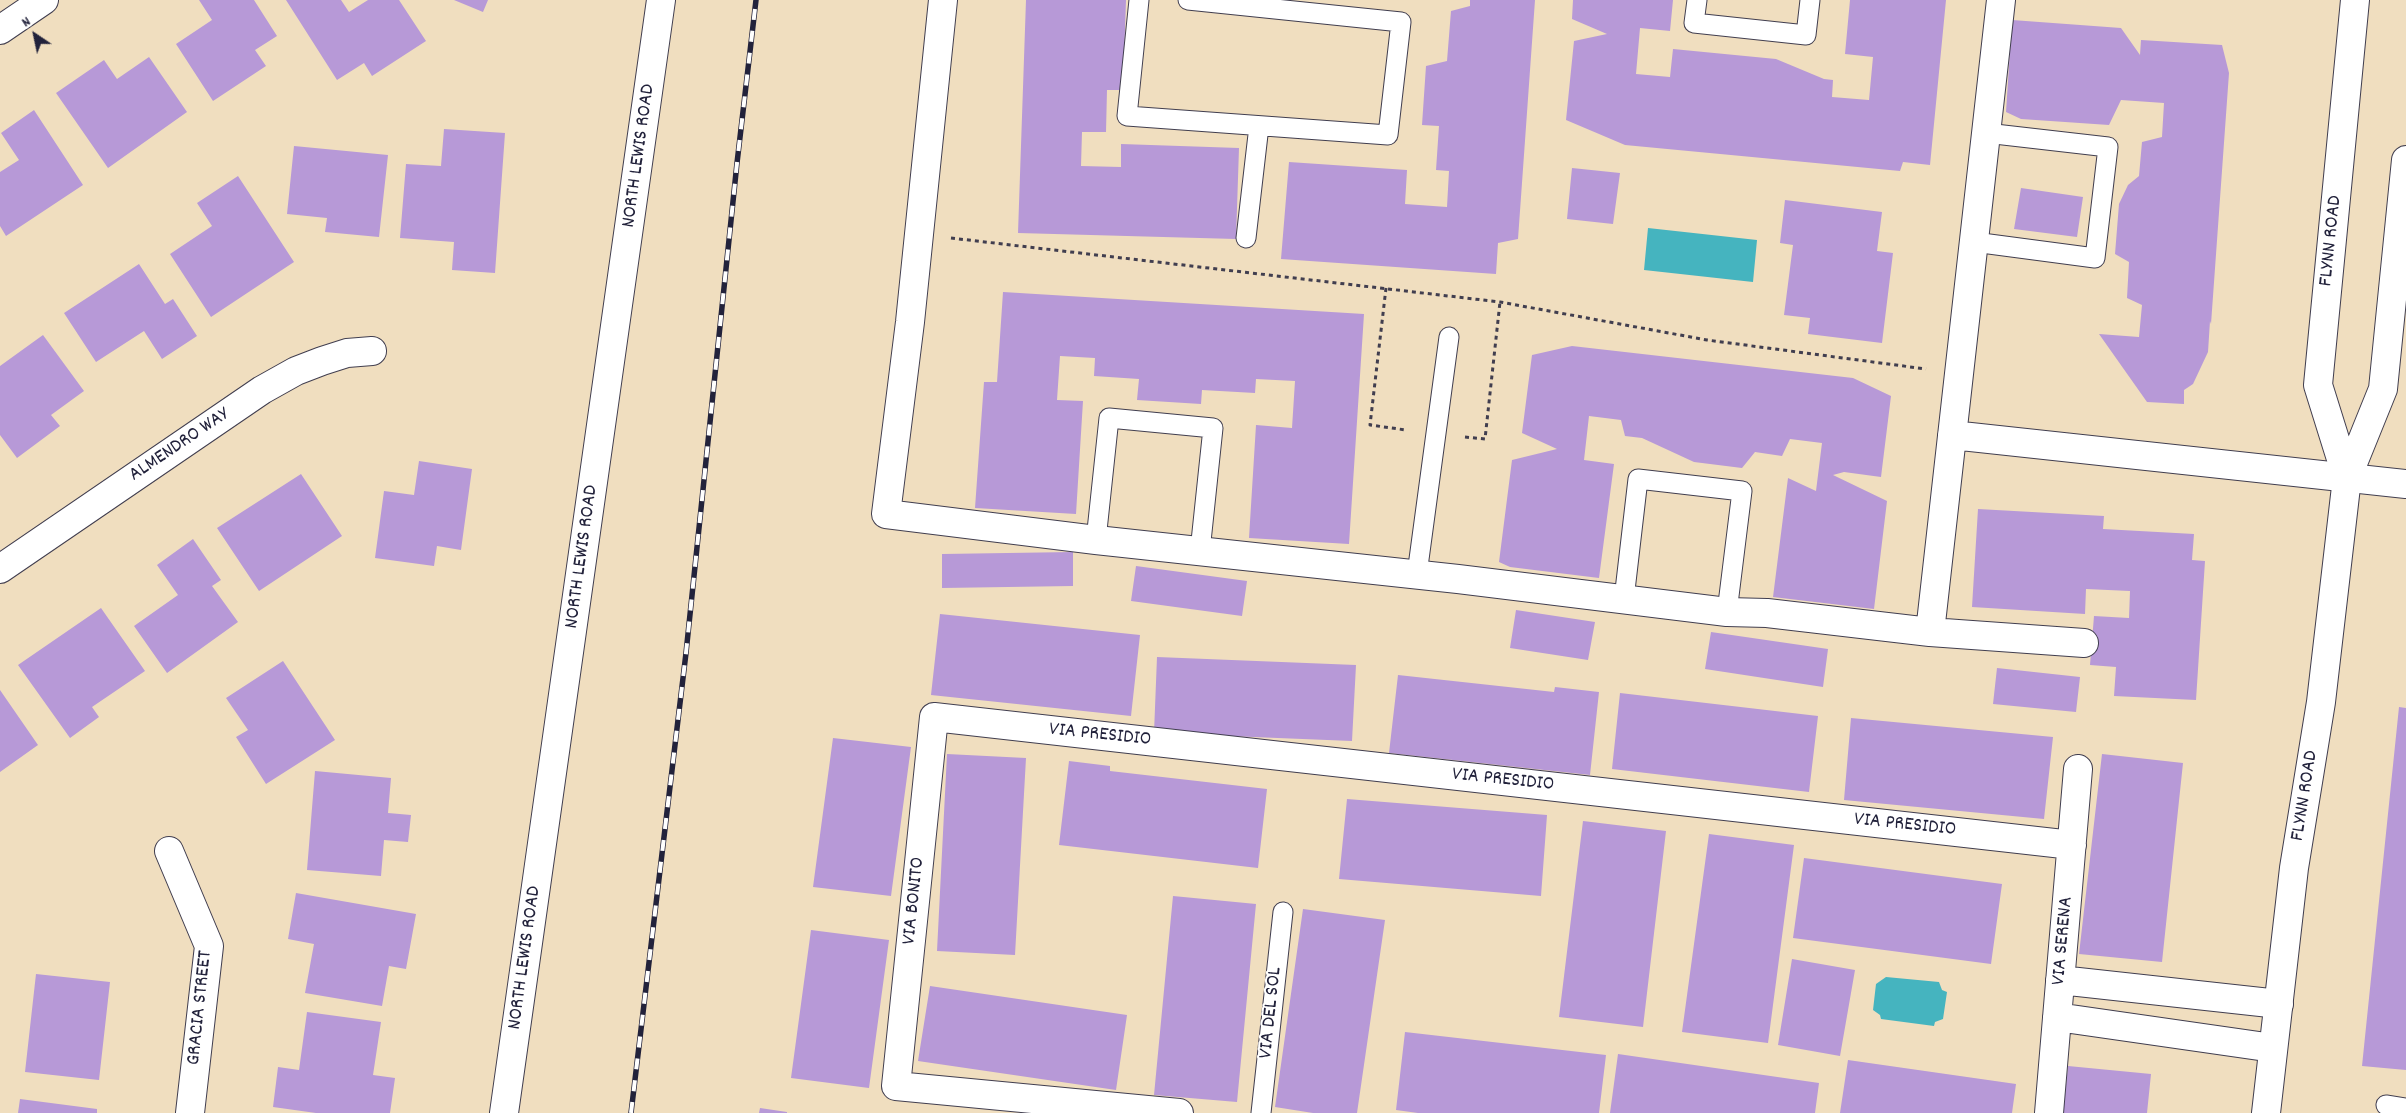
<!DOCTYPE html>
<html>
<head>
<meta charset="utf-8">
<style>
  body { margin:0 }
  #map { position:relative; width:2406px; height:1113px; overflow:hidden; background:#f0debf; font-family:Dekko,sans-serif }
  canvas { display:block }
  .north { position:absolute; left:10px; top:10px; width:50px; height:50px; -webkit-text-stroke:4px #fff; paint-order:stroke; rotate:326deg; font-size:14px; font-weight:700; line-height:20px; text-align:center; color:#22223b }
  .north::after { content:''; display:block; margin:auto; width:18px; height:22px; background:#22223b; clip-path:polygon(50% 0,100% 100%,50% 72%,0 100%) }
</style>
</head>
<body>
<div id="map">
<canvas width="2406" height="1113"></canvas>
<div class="north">N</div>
</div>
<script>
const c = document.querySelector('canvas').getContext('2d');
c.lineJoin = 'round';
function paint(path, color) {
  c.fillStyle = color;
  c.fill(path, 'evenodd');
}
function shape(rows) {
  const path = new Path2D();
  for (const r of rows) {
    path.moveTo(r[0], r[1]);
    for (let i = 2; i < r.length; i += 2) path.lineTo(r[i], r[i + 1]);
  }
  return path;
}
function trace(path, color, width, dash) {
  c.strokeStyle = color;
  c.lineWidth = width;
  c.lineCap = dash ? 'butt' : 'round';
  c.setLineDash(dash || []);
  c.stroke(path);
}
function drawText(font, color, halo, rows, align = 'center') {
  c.font = font + ' Dekko,sans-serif';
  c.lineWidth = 4;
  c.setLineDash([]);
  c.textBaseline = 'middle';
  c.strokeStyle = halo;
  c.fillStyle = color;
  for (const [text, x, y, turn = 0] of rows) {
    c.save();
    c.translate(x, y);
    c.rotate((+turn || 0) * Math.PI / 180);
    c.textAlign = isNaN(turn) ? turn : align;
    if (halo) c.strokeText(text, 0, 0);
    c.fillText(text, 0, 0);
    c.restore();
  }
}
const water = shape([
  [1648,228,1757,240,1753,282,1644,270],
  [1886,977,1939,982,1942,990,1947,992,1943,1019,1935,1022,1934,1026,1881,1019,1880,1015,1873,1010,1876,984]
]);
const building = shape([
  [199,0,254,0,277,36,255,50,266,66,213,101,176,44,212,20],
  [286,0,341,0,349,12,368,0,399,0,426,41,372,76,364,63,337,80],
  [454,0,488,0,483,12],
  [1026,0,1126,0,1123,90,1107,90,1106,132,1082,132,1081,166,1121,167,1121,144,1239,148,1236,239,1018,233],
  [1470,0,1535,0,1518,239,1498,243,1496,274,1281,259,1289,162,1407,170,1405,204,1447,207,1449,171,1436,170,1439,126,1422,125,1426,66,1447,61,1451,11,1470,6],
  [1573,0,1673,0,1670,31,1640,28,1636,74,1670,77,1673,49,1776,59,1824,79,1833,80,1832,97,1869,100,1873,57,1845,54,1850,0,1946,0,1930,165,1903,162,1900,171,1625,145,1566,120,1574,41,1607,34,1572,19],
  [2012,20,2121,28,2140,55,2141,40,2222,45,2229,73,2211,324,2210,321,2208,352,2193,384,2184,390,2184,404,2147,402,2099,334,2139,337,2142,305,2127,298,2129,262,2115,254,2119,204,2128,185,2139,176,2142,142,2162,137,2164,103,2121,100,2109,125,2021,119,2006,112],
  [149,57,187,112,108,168,56,93,104,60,117,79],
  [34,110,83,185,6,236,0,226,0,172,19,160,1,133],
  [444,129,505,133,495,273,452,270,454,242,400,238,406,164,441,166],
  [294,146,388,155,379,237,325,232,327,218,287,214],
  [1572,168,1620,173,1613,224,1567,219],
  [238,176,294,262,211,317,170,254,212,226,197,203],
  [2021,188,2083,197,2077,237,2014,229],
  [1785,200,1882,212,1877,251,1893,253,1882,343,1808,334,1810,318,1784,315,1793,245,1780,243],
  [139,264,165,304,173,299,197,336,162,359,144,331,96,362,64,313],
  [1003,292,1364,314,1349,544,1249,538,1256,425,1292,428,1295,381,1256,379,1255,393,1202,390,1201,404,1137,400,1139,379,1094,376,1095,358,1060,356,1057,400,1083,401,1076,514,975,508,984,382,997,382],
  [43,335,84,391,51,415,60,426,17,458,0,435,0,366],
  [1572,346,1853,378,1891,396,1881,477,1844,472,1833,475,1887,501,1874,609,1773,597,1788,478,1816,491,1822,443,1790,439,1782,456,1755,452,1742,468,1694,462,1642,438,1625,436,1621,420,1589,416,1584,460,1614,464,1599,578,1510,567,1499,562,1512,460,1557,449,1522,433,1532,355],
  [419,461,472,469,461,550,437,546,434,566,375,558,384,491,414,495],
  [301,474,342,536,259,591,217,528],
  [1978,509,2104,516,2103,529,2194,534,2192,560,2205,561,2196,700,2114,696,2116,667,2090,665,2094,616,2129,618,2130,591,2086,589,2085,614,1972,607],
  [193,539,221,580,212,586,238,622,167,673,134,626,178,595,157,565],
  [1073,552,1073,586,942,588,942,554],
  [1136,566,1247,581,1242,616,1131,601],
  [101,608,145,671,92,707,99,717,70,738,18,665],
  [1516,610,1595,622,1588,660,1510,648],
  [940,614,1140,635,1131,716,931,695],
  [1711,632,1828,649,1823,687,1705,669],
  [1157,657,1356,665,1352,741,1154,733],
  [283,661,335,740,266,784,236,737,248,730,226,698],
  [1997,668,2080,677,2076,712,1993,704],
  [1398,675,1554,692,1555,687,1599,692,1590,775,1389,753],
  [0,690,38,745,0,772],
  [1620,693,1818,716,1809,792,1612,769],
  [2399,707,2406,708,2406,1070,2362,1066],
  [1851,718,2053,737,2044,819,1844,800],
  [833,738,911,747,891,896,813,887],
  [947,754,1026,758,1015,955,937,951],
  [2102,754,2183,763,2162,962,2079,954],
  [1069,761,1110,766,1110,771,1267,789,1258,868,1059,845],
  [315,771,391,778,388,813,411,815,408,842,384,840,381,876,307,870],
  [1347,799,1547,815,1541,896,1339,879],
  [1583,821,1666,831,1643,1027,1559,1017],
  [1709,834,1794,845,1768,1043,1682,1032],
  [1804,858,2002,884,1991,964,1793,938],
  [296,893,416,914,406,969,389,966,382,1006,305,993,314,944,288,939],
  [1173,896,1256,904,1237,1102,1154,1095],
  [1303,909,1385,920,1357,1113,1313,1113,1275,1107],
  [811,930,889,940,869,1088,791,1078],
  [1792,959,1855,970,1840,1056,1778,1045],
  [36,974,110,982,99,1080,25,1072],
  [930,986,1127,1015,1116,1090,918,1061],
  [307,1012,381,1022,373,1075,395,1078,390,1113,316,1113,273,1107,278,1067,299,1070],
  [1405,1032,1606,1055,1599,1113,1418,1113,1396,1110],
  [1618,1054,1819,1083,1815,1113,1610,1113],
  [1848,1060,2016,1084,2012,1113,1840,1113],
  [2068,1066,2151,1074,2147,1113,2063,1113],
  [20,1099,97,1109,97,1113,18,1113],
  [760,1108,787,1112,787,1113,759,1113]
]);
const path = shape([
  [951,238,1500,302,1707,340,1926,369],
  [1386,288,1370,425,1406,430],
  [1465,437,1485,439,1500,302]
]);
const service = shape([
  [1139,0,1127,116,1388,135,1401,22,1188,0],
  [1697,0,1694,23,1806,35,1810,0],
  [1246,238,1259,126],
  [1974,242,2095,258,2108,147,1986,133],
  [1096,540,1109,418,1213,428,1200,551],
  [1417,574,1449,337],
  [1624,599,1638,479,1742,491,1727,612],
  [2386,1105,2406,1108],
  [1261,1113,1283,912]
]);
const minor = shape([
  [943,0,910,322,886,514,1096,540,1458,579,1727,612,1767,613,1930,632,2084,643],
  [0,30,44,0],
  [1952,435,2406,484],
  [0,569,262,390,296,371,322,361,347,353,372,351],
  [1930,632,2001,0],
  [169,851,209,946,190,1113],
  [2060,980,2279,1004],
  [2057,1017,2273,1048],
  [1179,1113,896,1086,934,717,2072,845],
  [2049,1113,2078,769]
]);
const secondary = shape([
  [2347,478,2318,385,2355,0],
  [2266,1113,2294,868,2321,702,2347,478,2383,389,2406,160]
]);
const primary = shape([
  [504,1113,661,0]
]);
const rail = shape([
  [631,1113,686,653,737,163,756,0]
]);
const streetNames = [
  ["NORTH LEWIS ROAD",640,156,-82],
  ["FLYNN ROAD",2332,241,-84],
  ["ALMENDRO WAY",180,446,-34],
  ["NORTH LEWIS ROAD",583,557,-82],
  ["VIA PRESIDIO",1100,736,6],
  ["VIA PRESIDIO",1503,781,6],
  ["FLYNN ROAD",2306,796,-81],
  ["VIA PRESIDIO",1905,826,6],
  ["VIA BONITO",915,901,-84],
  ["VIA SERENA",2064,941,-85],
  ["NORTH LEWIS ROAD",526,958,-82],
  ["GRACIA STREET",201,1008,-84],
  ["VIA DEL SOL",1272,1013,-84]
];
paint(water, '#45b4bf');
paint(building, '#b799d7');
trace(service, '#413e4f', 21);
trace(minor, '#413e4f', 30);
trace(secondary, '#413e4f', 30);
trace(primary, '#413e4f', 30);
trace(path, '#413e4f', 3, [4, 4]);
trace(service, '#fff', 19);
trace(minor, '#fff', 28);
trace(secondary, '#fff', 28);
trace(primary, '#fff', 28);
trace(rail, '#22223b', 5.5);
trace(rail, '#fff', 4, [11]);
drawText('20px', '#22223b', '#fff', streetNames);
</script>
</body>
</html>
